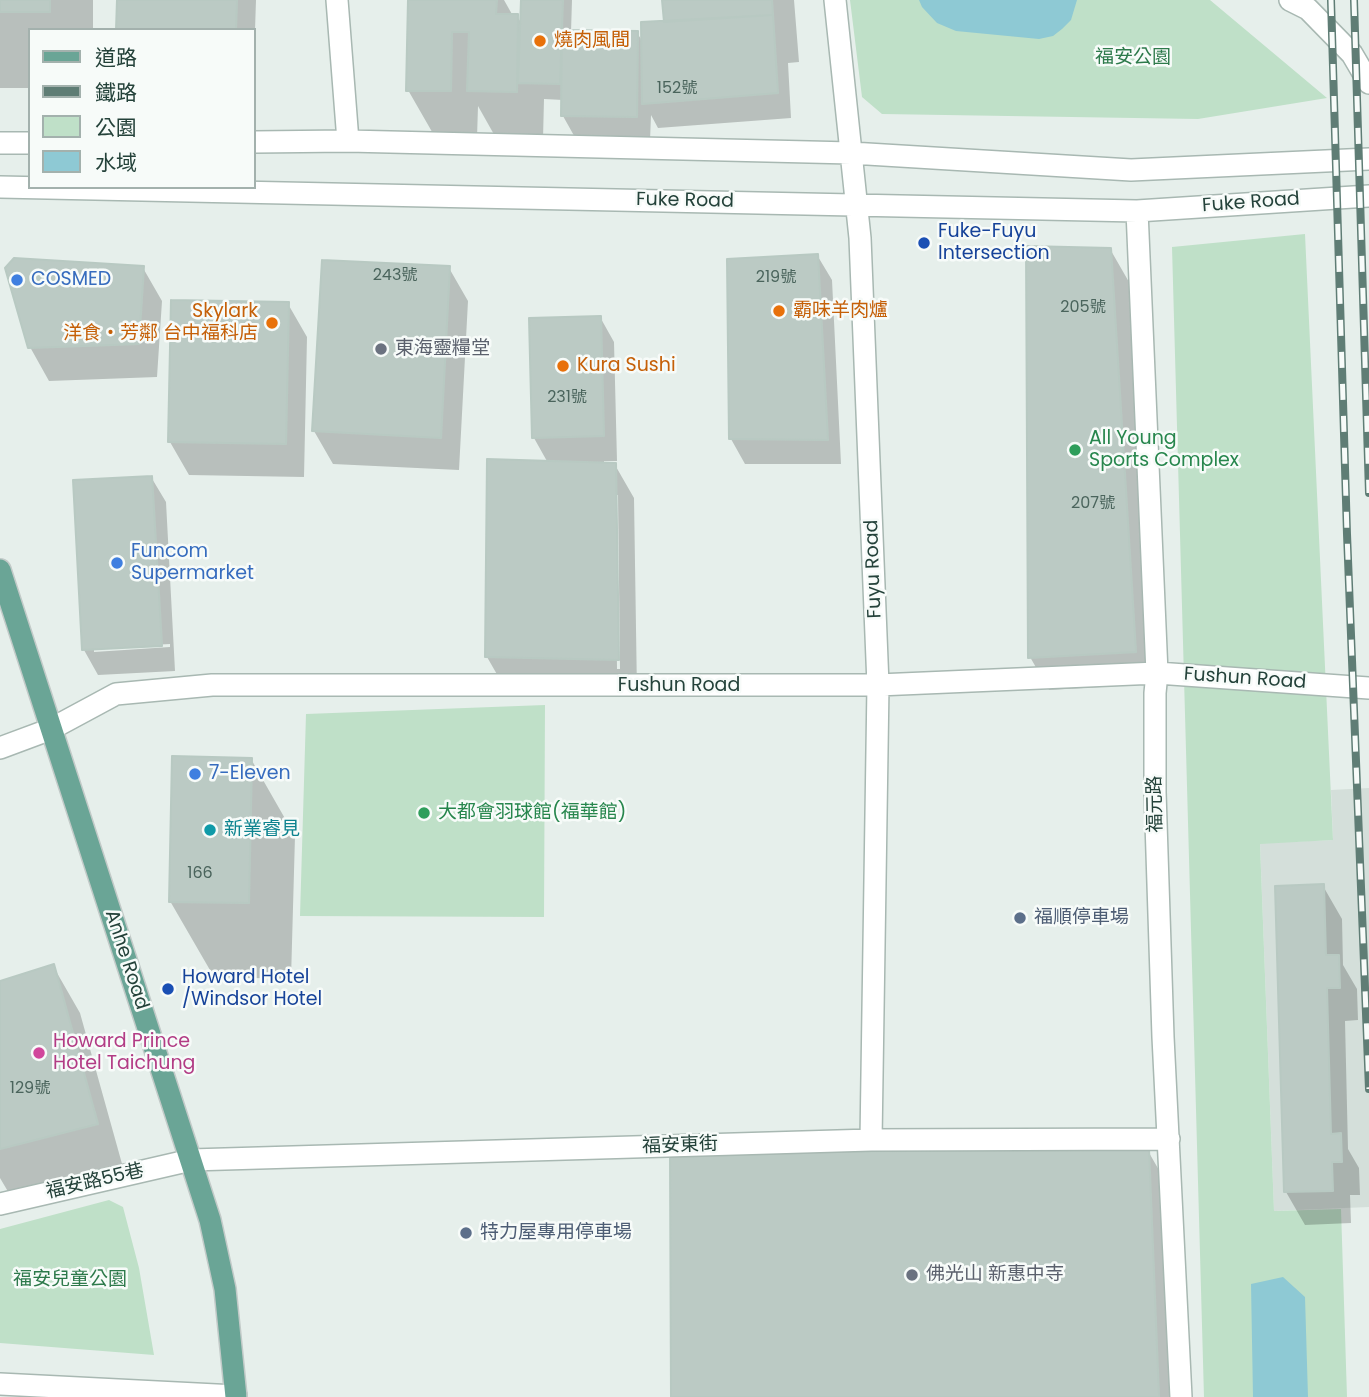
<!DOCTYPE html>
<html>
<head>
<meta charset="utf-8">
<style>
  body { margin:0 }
  #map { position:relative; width:1369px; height:1397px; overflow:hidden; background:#e6efeb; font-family:Poppins,"Noto Sans TC",sans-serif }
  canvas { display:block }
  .legend { position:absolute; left:28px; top:28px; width:228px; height:161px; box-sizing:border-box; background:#f7fbf9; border:2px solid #a3b1ad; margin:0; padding:9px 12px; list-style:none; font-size:21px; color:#24423a }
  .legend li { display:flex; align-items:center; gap:14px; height:35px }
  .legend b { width:35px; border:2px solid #a3b1ad }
</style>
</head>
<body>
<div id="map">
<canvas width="1369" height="1397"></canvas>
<ul class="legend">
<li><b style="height:9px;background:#6aa596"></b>道路</li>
<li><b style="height:9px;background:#5f7d75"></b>鐵路</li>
<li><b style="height:19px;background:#bfe0c8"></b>公園</li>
<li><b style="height:19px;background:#8ec9d4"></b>水域</li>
</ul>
</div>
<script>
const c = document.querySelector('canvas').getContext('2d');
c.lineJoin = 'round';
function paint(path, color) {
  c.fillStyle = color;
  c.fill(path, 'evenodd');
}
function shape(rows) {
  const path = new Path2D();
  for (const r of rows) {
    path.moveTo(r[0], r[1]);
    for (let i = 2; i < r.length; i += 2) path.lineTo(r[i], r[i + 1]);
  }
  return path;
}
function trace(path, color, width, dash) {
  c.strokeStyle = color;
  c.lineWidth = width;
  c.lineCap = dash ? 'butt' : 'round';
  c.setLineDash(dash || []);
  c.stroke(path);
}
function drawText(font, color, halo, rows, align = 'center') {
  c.font = font + ' Poppins,"Noto Sans TC",sans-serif';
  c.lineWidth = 5;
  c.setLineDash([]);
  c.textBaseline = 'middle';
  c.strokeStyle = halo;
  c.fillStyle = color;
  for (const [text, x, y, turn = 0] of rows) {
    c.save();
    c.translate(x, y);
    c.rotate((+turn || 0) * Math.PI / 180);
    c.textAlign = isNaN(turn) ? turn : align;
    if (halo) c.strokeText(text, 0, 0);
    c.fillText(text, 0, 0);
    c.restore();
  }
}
const built = shape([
  [1369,788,1369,1207,1274,1211,1260,843,1333,840,1331,790]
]);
const green = shape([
  [850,0,1210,0,1327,98,1198,119,882,114,862,97],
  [1305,234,1333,840,1260,844,1274,1211,1341,1209,1347,1397,1204,1397,1172,247],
  [545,705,544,917,300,916,306,714],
  [109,1200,123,1207,139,1268,154,1355,0,1343,0,1229]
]);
const water = shape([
  [919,0,1077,0,1071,20,1062,29,1053,36,1039,39,956,31,937,23,922,7],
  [1283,1277,1305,1297,1308,1397,1253,1397,1251,1284]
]);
const shadow = shape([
  [0,0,93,0,93,30,30,30,30,88,0,88],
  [118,0,256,0,254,61,254,30,118,30],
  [430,0,504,0,513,16,517,16,522,24,523,0,572,0,571,32,637,33,643,42,665,23,664,0,794,0,799,62,788,63,791,118,658,128,651,115,650,141,577,141,563,116,563,100,544,99,543,139,496,138,478,106,477,138,435,137,408,90],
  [1110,249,1129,282,1154,684,1049,690,1030,657],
  [817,255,832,280,841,464,745,464,731,439,729,261],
  [143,268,162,301,157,377,49,381,30,347],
  [449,268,468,301,459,470,333,464,314,431],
  [172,302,288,304,307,337,304,477,189,475,170,442],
  [600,317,614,342,617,461,604,461,604,464,615,465,634,498,637,693,506,690,487,657,548,463,534,438],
  [615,495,618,495,620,669,617,669],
  [151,477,166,502,175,671,98,675,84,650,75,482],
  [170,644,170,647,94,652,94,648],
  [251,759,295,836,291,979,214,977,170,901],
  [1323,886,1342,919,1343,965,1357,989,1358,1020,1345,1021,1348,1149,1359,1168,1360,1195,1350,1195,1351,1223,1305,1225,1286,1192],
  [53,966,80,1013,124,1171,13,1200,0,1178,0,983],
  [1148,1151,1167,1184,1175,1397,673,1397]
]);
const building = shape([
  [0,0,50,0,50,12,0,12,0,0],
  [117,0,237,0,236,30,116,30,117,0],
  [408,0,497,0,496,14,518,14,517,92,467,91,469,32,452,32,451,91,406,91,408,0],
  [521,0,563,0,560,84,518,83,521,0],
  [662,0,772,0,773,15,664,22,662,0],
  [773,15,778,93,642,104,641,22,773,15],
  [562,30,638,31,637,117,561,116,562,30],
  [1026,246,1111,248,1136,652,1028,658,1026,246],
  [818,254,828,440,729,439,727,259,818,254],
  [14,258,144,266,139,344,28,348,5,268,14,258],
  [322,260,450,266,441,438,312,431,322,260],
  [171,300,289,302,286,444,168,442,171,300],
  [601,316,604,436,532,438,529,318,601,316],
  [487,459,616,463,619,660,485,657,487,459],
  [152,476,162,646,82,650,73,480,152,476],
  [172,756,252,758,249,903,169,902,172,756],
  [1324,884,1326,955,1339,955,1340,988,1327,988,1331,1134,1341,1133,1342,1162,1332,1162,1333,1191,1284,1192,1275,886,1324,884],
  [54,964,98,1124,0,1149,0,981,54,964],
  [1149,1149,1159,1397,671,1397,670,1153,1149,1149]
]);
const minor = shape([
  [337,0,348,141],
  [835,0,860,238,878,685,871,1140],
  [1290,0,1308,9,1352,54,1369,83],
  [254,142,348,141,851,153,1131,170,1369,159],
  [0,143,30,143],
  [0,187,1137,211,1369,196],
  [1137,211,1157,673,1155,693,1155,792,1163,1037,1181,1397],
  [0,748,51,729,116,694,212,685,878,685,1157,673,1369,688],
  [0,1204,191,1160,871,1140,1169,1139],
  [0,1384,236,1396]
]);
const major = shape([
  [0,570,210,1220,225,1289,236,1397]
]);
const rail = shape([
  [1331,0,1347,534,1369,1089],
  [1354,0,1369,493]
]);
const markers = [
  [540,41,7,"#e8710a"],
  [924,243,7,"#1a4fb4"],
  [17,280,7,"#3f7fe0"],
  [779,311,7,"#e8710a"],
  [272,323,7,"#e8710a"],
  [381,349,7,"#6b7280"],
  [563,366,7,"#e8710a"],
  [1075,450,7,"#2e9e5b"],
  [117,563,7,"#3f7fe0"],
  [195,774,7,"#3f7fe0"],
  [424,813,7,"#2e9e5b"],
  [210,830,7,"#0f9aa8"],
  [1020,918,7,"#5c6f8a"],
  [168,989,7,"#1a4fb4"],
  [39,1053,7,"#d1479c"],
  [466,1233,7,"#5c6f8a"],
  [912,1275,7,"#6b7280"]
];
const numberNames = [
  ["152號",677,89],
  ["243號",395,276],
  ["219號",776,278],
  ["205號",1083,308],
  ["231號",567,398],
  ["207號",1093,504],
  ["166",200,874],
  ["129號",30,1089]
];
const foodNames = [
  ["燒肉風間",554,41],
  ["霸味羊肉爐",793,311],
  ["Skylark",258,312,"right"],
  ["洋食‧芳鄰 台中福科店",258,334,"right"],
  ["Kura Sushi",577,366]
];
const parkNames = [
  ["福安公園",1133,58],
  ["福安兒童公園",70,1280]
];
const streetNames = [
  ["Fuke Road",685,201,1],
  ["Fuke Road",1251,203,-4],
  ["Fuyu Road",874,569,-92],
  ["Fushun Road",1245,679,4],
  ["Fushun Road",679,686],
  ["福元路",1156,804,-91],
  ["Anhe Road",126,960,72],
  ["福安東街",680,1146,-2],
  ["福安路55巷",95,1182,-13]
];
const transitNames = [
  ["Fuke-Fuyu",938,232],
  ["Intersection",938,254],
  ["Howard Hotel",182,978],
  ["/Windsor Hotel",182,1000]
];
const shopNames = [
  ["COSMED",31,280],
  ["Funcom",131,552],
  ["Supermarket",131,574],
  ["7-Eleven",209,774]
];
const worshipNames = [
  ["東海靈糧堂",395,349],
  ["佛光山 新惠中寺",926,1275]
];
const leisureNames = [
  ["All Young",1089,439],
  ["Sports Complex",1089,461],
  ["大都會羽球館(福華館)",438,813]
];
const cultureNames = [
  ["新業睿見",224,830]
];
const serviceNames = [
  ["福順停車場",1034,918],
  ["特力屋專用停車場",480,1233]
];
const hotelNames = [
  ["Howard Prince",53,1042],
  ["Hotel Taichung",53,1064]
];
paint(built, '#d4dfda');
paint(green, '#bfe0c8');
paint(water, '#8ec9d4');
paint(shadow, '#0003');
paint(building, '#bbcac4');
trace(building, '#b8c9c2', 2);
trace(minor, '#a8b8b2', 24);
trace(major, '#c2cac8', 24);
trace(minor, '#fff', 21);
trace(major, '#6aa596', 21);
trace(rail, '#5f7d75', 8);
trace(rail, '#f7fbf9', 5, [16]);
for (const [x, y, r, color] of markers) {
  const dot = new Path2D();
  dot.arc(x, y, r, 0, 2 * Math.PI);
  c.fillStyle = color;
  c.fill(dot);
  trace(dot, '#f7fbf9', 2.5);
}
drawText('16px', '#4a645c', null, numberNames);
drawText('19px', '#c56008', '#f7fbf9', foodNames, 'left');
drawText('19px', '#2d7a4b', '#f7fbf9', parkNames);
drawText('19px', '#24423a', '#f7fbf9', streetNames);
drawText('19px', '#164399', '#f7fbf9', transitNames, 'left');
drawText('19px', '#366cbe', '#f7fbf9', shopNames, 'left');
drawText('19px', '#5b616d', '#f7fbf9', worshipNames, 'left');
drawText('19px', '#27864d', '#f7fbf9', leisureNames, 'left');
drawText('19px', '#0d838f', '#f7fbf9', cultureNames, 'left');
drawText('19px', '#4e5e75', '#f7fbf9', serviceNames, 'left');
drawText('19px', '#b23c85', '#f7fbf9', hotelNames, 'left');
</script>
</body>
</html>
